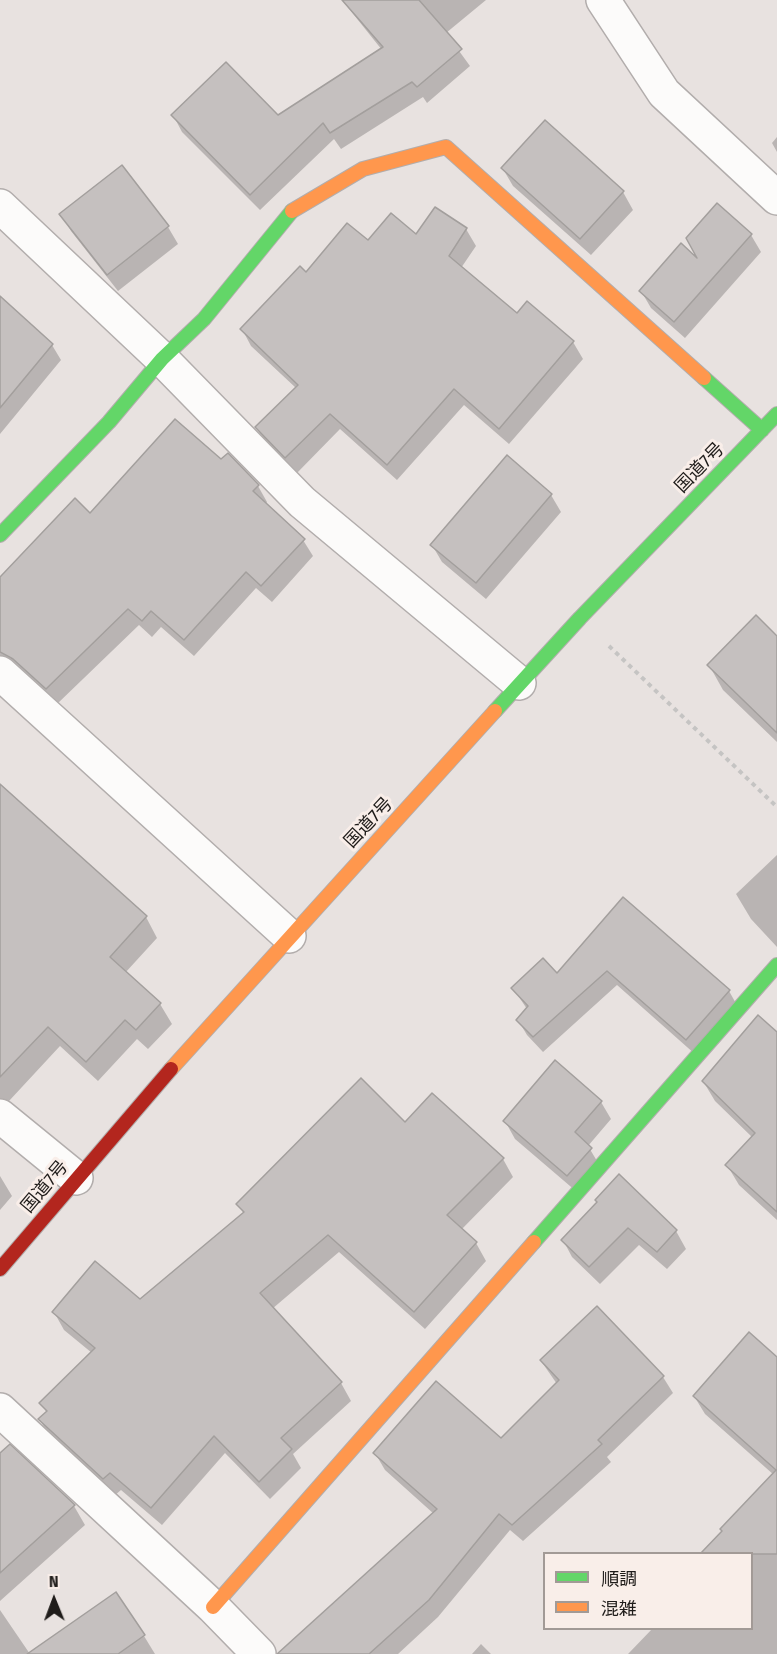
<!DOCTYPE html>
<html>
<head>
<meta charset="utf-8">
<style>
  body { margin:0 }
  #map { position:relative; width:777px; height:1654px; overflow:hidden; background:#e8e2e0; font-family:"Fira Sans Condensed","Noto Sans JP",sans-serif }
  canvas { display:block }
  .legend { position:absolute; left:543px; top:1552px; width:210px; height:78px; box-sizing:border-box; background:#f9eee9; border:2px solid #a29a96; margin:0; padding:8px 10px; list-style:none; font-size:18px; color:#1f1c1a }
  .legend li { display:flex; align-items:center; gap:12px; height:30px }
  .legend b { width:30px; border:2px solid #a29a96 }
  .north { position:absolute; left:24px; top:1570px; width:60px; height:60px; -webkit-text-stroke:4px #f9eee9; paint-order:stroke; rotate:359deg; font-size:16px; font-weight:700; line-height:24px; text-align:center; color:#1f1c1a }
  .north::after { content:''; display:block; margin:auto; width:21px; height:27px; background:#1f1c1a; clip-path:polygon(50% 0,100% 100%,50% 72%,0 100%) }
</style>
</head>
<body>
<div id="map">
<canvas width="777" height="1654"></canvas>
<ul class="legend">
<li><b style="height:8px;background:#63d668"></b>順調</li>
<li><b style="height:8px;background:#ff974d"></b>混雑</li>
</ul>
<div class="north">N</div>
</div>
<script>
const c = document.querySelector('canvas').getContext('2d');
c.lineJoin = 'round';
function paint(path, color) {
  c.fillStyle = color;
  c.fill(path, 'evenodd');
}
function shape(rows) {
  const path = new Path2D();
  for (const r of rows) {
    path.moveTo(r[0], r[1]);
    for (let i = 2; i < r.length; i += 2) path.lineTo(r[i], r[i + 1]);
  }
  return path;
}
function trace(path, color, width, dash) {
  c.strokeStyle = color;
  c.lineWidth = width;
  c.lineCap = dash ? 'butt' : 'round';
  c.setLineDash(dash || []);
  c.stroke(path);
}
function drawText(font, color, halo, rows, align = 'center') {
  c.font = font + ' "Fira Sans Condensed","Noto Sans JP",sans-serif';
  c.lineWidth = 6;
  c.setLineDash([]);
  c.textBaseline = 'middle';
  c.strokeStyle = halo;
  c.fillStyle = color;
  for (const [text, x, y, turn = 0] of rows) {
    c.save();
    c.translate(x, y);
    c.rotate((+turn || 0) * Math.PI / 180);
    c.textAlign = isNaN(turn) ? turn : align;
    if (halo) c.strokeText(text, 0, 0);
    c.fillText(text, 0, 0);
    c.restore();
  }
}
const shadow = shape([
  [342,0,486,0,446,33,470,66,427,103,423,97,341,149,334,139,260,210,182,132,173,115,278,117,382,50],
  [777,137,777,152,772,143],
  [121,168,168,227,178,244,118,291,71,231,61,214],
  [503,169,623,192,633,210,591,255,513,186],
  [466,229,476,246,461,268,517,315,527,303,573,342,583,359,509,444,464,405,397,480,340,429,296,474,266,443,256,427,296,388,251,346,242,329,306,274,368,242],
  [751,235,761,252,685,338,651,308,641,291,701,264],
  [0,325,52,345,61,360,0,434],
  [221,461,258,486,267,502,265,505,303,540,313,556,272,602,256,588,194,656,161,627,152,637,139,625,56,705,0,658,0,577,90,515],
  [551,495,561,512,486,599,442,562,432,545],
  [777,638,777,742,723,690,709,665],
  [0,786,146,917,157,938,125,973,160,1004,172,1024,148,1049,137,1039,98,1081,60,1046,9,1101,13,1107,0,1122],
  [777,855,777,947,751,919,736,894],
  [623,899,729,991,738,1007,696,1055,617,985,543,1052,527,1035,518,1020,527,1009,513,988,557,975],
  [777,1034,777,1220,739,1185,727,1165,753,1138,715,1101,703,1081],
  [601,1102,611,1119,588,1146,600,1166,577,1192,515,1139,505,1121],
  [405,1124,503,1159,513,1177,461,1230,476,1243,486,1261,425,1329,339,1252,272,1309,341,1383,351,1401,293,1454,301,1468,270,1499,225,1453,162,1525,121,1490,114,1496,50,1437,40,1420,47,1413,41,1403,92,1353,64,1330,54,1312,140,1301,244,1214,238,1204],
  [0,1176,12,1196,0,1210],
  [599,1203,676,1231,686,1249,667,1269,639,1245,600,1284,572,1257,563,1240],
  [777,1359,777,1654,628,1654,653,1628,752,1628,752,1554,700,1554,774,1475,705,1414,694,1396],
  [541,1361,663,1377,673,1393,607,1457,611,1462,523,1541,510,1530,438,1617,398,1654,286,1654,283,1649,434,1514,385,1470,375,1453,501,1440,557,1384],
  [0,1455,74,1506,85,1525,0,1601],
  [0,1610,30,1654,0,1654],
  [144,1636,155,1654,30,1654],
  [481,1644,491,1654,472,1654]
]);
const building = shape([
  [342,0,419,0,462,49,417,87,412,82,330,133,323,123,250,195,171,115,226,62,278,115,383,47,342,0],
  [545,120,624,191,580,239,501,168,545,120],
  [122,165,169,226,107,275,59,214,122,165],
  [717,203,752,234,674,322,639,291,681,243,697,258,686,238,717,203],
  [435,207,467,228,449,256,517,313,527,301,574,341,499,429,454,389,387,465,330,414,285,458,255,427,298,385,240,329,300,266,306,272,347,223,368,240,391,213,416,234,435,207],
  [0,296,53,344,0,408,0,296],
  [175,419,221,459,228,453,259,485,253,491,305,539,261,586,246,572,184,640,151,611,142,621,128,609,46,689,13,659,0,652,0,577,75,498,90,513,175,419],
  [507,455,552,494,476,583,430,545,507,455],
  [756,615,777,636,777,733,707,665,756,615],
  [0,784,147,916,110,957,161,1003,136,1030,125,1020,86,1062,48,1027,0,1077,0,784],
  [623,897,730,990,686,1040,607,971,533,1037,516,1020,528,1006,511,988,543,958,557,973,623,897],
  [758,1015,777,1032,777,1212,725,1165,755,1133,702,1081,758,1015],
  [555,1060,602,1101,575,1132,592,1148,567,1176,503,1121,555,1060],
  [361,1078,405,1122,432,1093,504,1158,447,1215,477,1242,414,1312,328,1235,260,1293,342,1382,281,1438,292,1449,259,1482,214,1436,151,1508,110,1473,103,1479,38,1419,47,1411,39,1403,95,1348,52,1312,95,1261,140,1299,244,1212,236,1204,361,1078],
  [619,1174,677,1230,657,1252,628,1228,589,1267,561,1240,597,1202,595,1200,619,1174],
  [597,1306,664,1376,598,1440,602,1444,512,1525,499,1514,429,1600,369,1654,277,1654,437,1509,373,1453,436,1381,501,1438,559,1380,540,1360,597,1306],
  [749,1332,777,1357,777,1554,700,1554,722,1531,720,1529,776,1470,693,1396,749,1332],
  [10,1444,75,1505,0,1573,0,1453,10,1444],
  [116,1592,145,1635,118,1654,27,1654,116,1592]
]);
const path = shape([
  [609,646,777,807]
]);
const street = shape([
  [603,0,664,93,777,198],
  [0,206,162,359,302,502,519,683],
  [0,673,289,936],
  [0,1116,76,1178],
  [0,1410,213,1607,259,1654]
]);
const fast = shape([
  [704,378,762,430],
  [0,535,109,422,162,359,204,319,292,211],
  [495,711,580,618,777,414],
  [534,1242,777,965]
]);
const slow = shape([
  [292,211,363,169,446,147,704,378],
  [171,1069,495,711],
  [213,1607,534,1242]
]);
const jam = shape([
  [0,1269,171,1069]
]);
const streetNames = [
  ["国道7号",700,468,-46],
  ["国道7号",369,823,-47],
  ["国道7号",45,1187,-50]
];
paint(shadow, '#0003');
paint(building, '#c5c0bf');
trace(building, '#a39f9d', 1.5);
trace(street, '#b2adac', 36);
trace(fast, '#b2adac', 16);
trace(slow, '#b2adac', 16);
trace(jam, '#b2adac', 16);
trace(path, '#c5c4c3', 4, [4.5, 4.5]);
trace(street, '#fcfbfa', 33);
trace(fast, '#63d668', 14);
trace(slow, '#ff974d', 14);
trace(jam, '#b3261e', 14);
drawText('18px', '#1f1c1a', '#f9eee9', streetNames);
</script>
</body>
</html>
